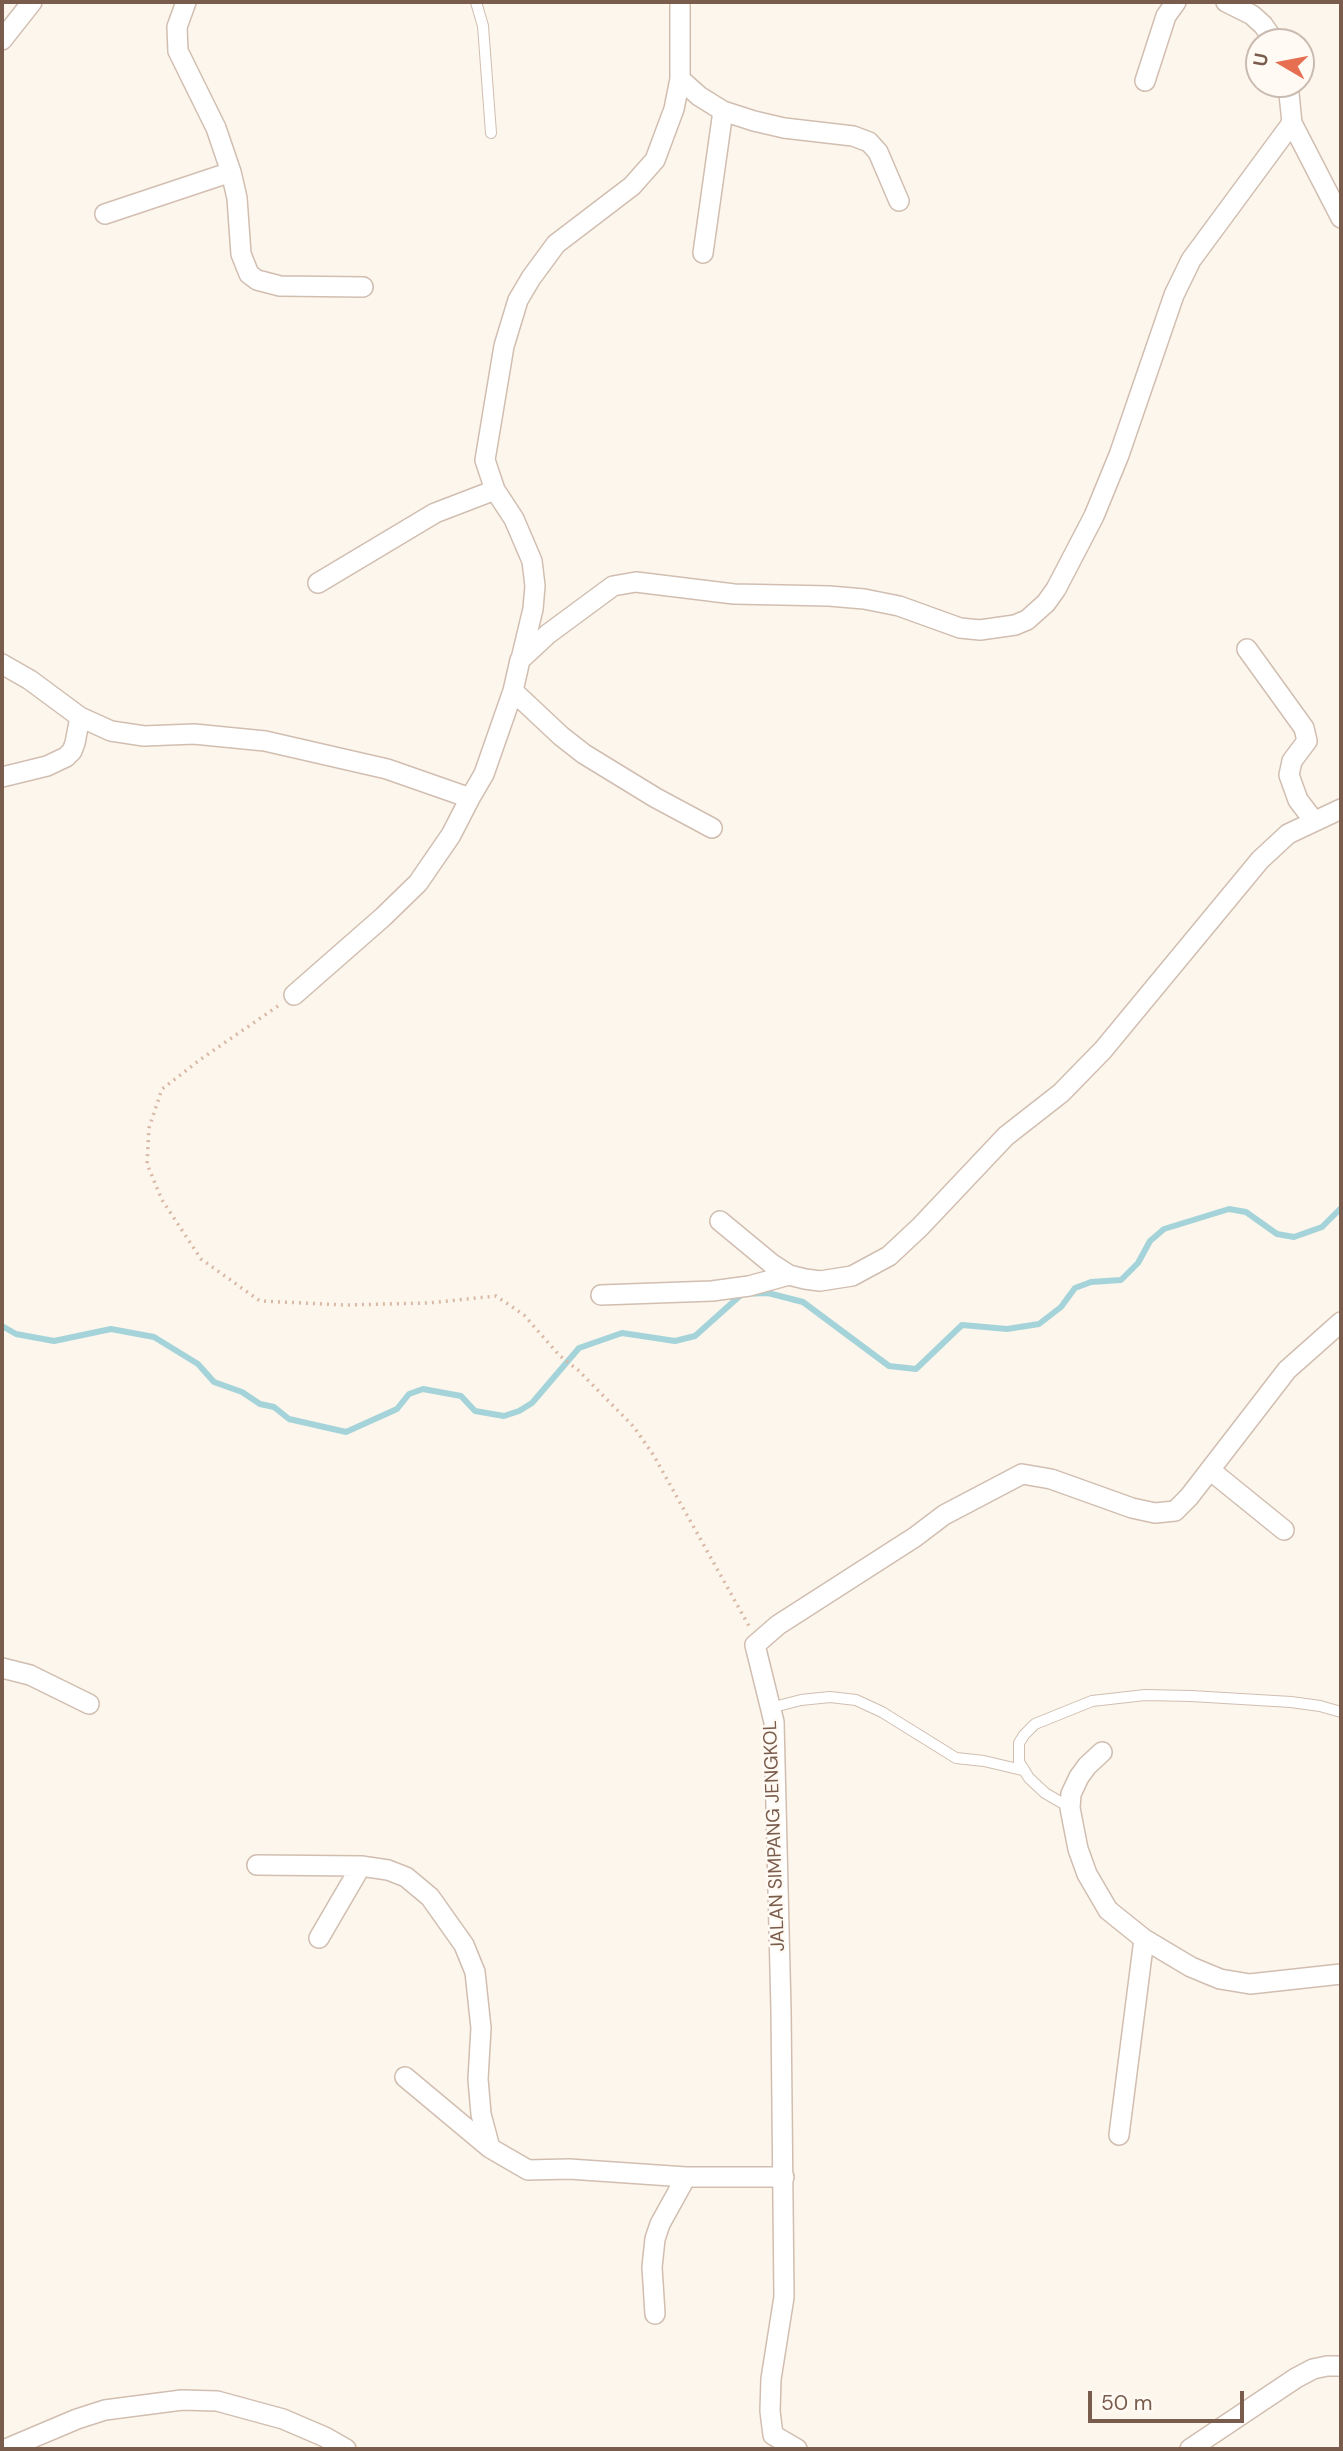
<!DOCTYPE html>
<html>
<head>
<meta charset="utf-8">
<style>
  body { margin:0 }
  #map { position:relative; width:1343px; height:2451px; overflow:hidden; background:#fdf6ec; font-family:"DM Sans",sans-serif }
  canvas { display:block }
  .frame { position:absolute; inset:0; border:4px solid #7a5c4d; pointer-events:none }
  .north { position:absolute; left:1245px; top:28px; width:70px; height:70px; box-sizing:border-box; background:#fffaf3; border:2px solid #cabbb1; border-radius:50%; rotate:280deg; font-size:19px; font-weight:700; line-height:28px; text-align:center; color:#7a5c4d }
  .north::after { content:''; display:block; margin:auto; width:24px; height:32px; background:#e76f51; clip-path:polygon(50% 0,100% 100%,50% 72%,0 100%) }
  .scale { position:absolute; left:1088px; top:2391px; width:156px; height:32px; box-sizing:border-box; border:4px solid #7a5c4d; border-top:0; padding-left:9px; font-size:21px; line-height:24px; white-space:nowrap; color:#7a5c4d; -webkit-text-stroke:5px #fffaf3; paint-order:stroke }
</style>
</head>
<body>
<div id="map">
<canvas width="1343" height="2451"></canvas>
<div class="frame"></div>
<div class="north">U</div>
<div class="scale">50 m</div>
</div>
<script>
const c = document.querySelector('canvas').getContext('2d');
c.lineJoin = 'round';
function shape(rows) {
  const path = new Path2D();
  for (const r of rows) {
    path.moveTo(r[0], r[1]);
    for (let i = 2; i < r.length; i += 2) path.lineTo(r[i], r[i + 1]);
  }
  return path;
}
function trace(path, color, width, dash) {
  c.strokeStyle = color;
  c.lineWidth = width;
  c.lineCap = dash ? 'butt' : 'round';
  c.setLineDash(dash || []);
  c.stroke(path);
}
function drawText(font, color, halo, rows, align = 'center') {
  c.font = font + ' "DM Sans",sans-serif';
  c.lineWidth = 5;
  c.setLineDash([]);
  c.textBaseline = 'middle';
  c.strokeStyle = halo;
  c.fillStyle = color;
  for (const [text, x, y, turn = 0] of rows) {
    c.save();
    c.translate(x, y);
    c.rotate((+turn || 0) * Math.PI / 180);
    c.textAlign = isNaN(turn) ? turn : align;
    if (halo) c.strokeText(text, 0, 0);
    c.fillText(text, 0, 0);
    c.restore();
  }
}
const stream = shape([
  [2,1326,16,1334,54,1341,111,1329,154,1337,198,1364,214,1382,242,1392,260,1404,274,1407,289,1419,346,1432,397,1409,409,1394,423,1389,461,1396,475,1411,504,1416,519,1411,532,1403,579,1348,622,1333,675,1341,695,1336,742,1294,768,1293,803,1302,889,1366,916,1369,962,1325,1007,1329,1039,1324,1061,1307,1075,1288,1091,1282,1121,1280,1138,1263,1150,1241,1164,1229,1229,1209,1246,1212,1277,1234,1294,1237,1322,1227,1341,1208]
]);
const path = shape([
  [278,1006,201,1059,162,1089,149,1128,147,1164,162,1200,201,1259,260,1301,345,1305,428,1303,496,1296,524,1315,560,1356,578,1370,634,1427,654,1456,749,1626]
]);
const service = shape([
  [476,2,483,26,491,133],
  [770,1708,801,1700,830,1697,856,1700,882,1712,956,1758,984,1761,1022,1770],
  [1069,1807,1045,1793,1029,1778,1019,1762,1019,1743,1024,1735,1035,1724,1092,1701,1145,1695,1191,1696,1291,1702,1320,1706,1341,1712]
]);
const minor = shape([
  [186,2,177,27,178,51,216,128,231,172,237,198,241,254,249,274,257,280,280,286,363,287],
  [1226,2,1252,15,1263,25,1275,42],
  [2,40,32,2],
  [680,79,699,96,723,111,754,121,784,128,853,136,869,142,878,152,899,201],
  [1145,81,1166,16,1176,2],
  [1288,84,1292,123,1341,218],
  [105,214,231,172],
  [703,253,723,111],
  [318,583,435,513,495,490],
  [1247,649,1304,728,1307,741,1292,761,1289,775,1298,800,1314,821],
  [521,659,533,609,535,586,532,561,514,519,495,490,485,460,504,346,518,300,531,278,556,244,632,186,655,160,674,109,680,79,680,2],
  [2,664,30,680,80,717,111,731,144,736,194,734,265,741,387,769,470,798,484,774,513,691,520,660,548,634,613,586,636,582,734,594,829,596,864,599,899,606,960,628,980,630,1015,625,1027,620,1046,603,1056,589,1094,516,1119,455,1174,295,1191,260,1292,123],
  [513,691,561,736,584,754,656,798,712,828],
  [2,777,47,766,66,757,72,751,75,743,80,717],
  [294,995,383,917,418,883,451,835,470,798],
  [720,1221,772,1264,789,1275,805,1279,820,1281,852,1276,889,1256,920,1227,1006,1136,1061,1093,1103,1050,1260,860,1288,834,1341,809],
  [601,1295,712,1291,749,1286,789,1275],
  [1210,1470,1284,1530],
  [2,1668,30,1675,89,1704],
  [1102,1752,1087,1766,1079,1777,1071,1794,1070,1808,1078,1849,1087,1874,1108,1910,1144,1939,1191,1967,1220,1979,1250,1984,1341,1974],
  [257,1865,361,1866,388,1870,406,1877,430,1897,464,1945,475,1972,481,2028,478,2079,481,2114,490,2148,528,2170,569,2169,686,2177,784,2177],
  [319,1938,361,1866],
  [405,2077,490,2148],
  [1119,2135,1144,1939],
  [655,2314,652,2267,655,2239,660,2224,686,2177],
  [6,2449,77,2419,105,2410,182,2400,217,2401,283,2419,325,2437,346,2449],
  [797,2449,773,2435,770,2411,771,2379,784,2297,781,2011,774,1722,755,1645,778,1625,915,1537,944,1515,1022,1474,1051,1479,1132,1508,1155,1513,1175,1511,1189,1497,1287,1370,1341,1322],
  [1190,2449,1296,2378,1313,2369,1327,2366,1341,2366]
]);
const streetNames = [
  ["JALAN SIMPANG JENGKOL",775,1836,-92]
];
trace(stream, '#a5d3da', 6);
trace(service, '#d1beb0', 12);
trace(minor, '#d1beb0', 22);
trace(path, '#d9b8a5', 3.5, [2, 5]);
trace(service, '#fff', 10);
trace(minor, '#fff', 19);
drawText('19px', '#7a5c4d', '#fffaf3', streetNames);
</script>
</body>
</html>
